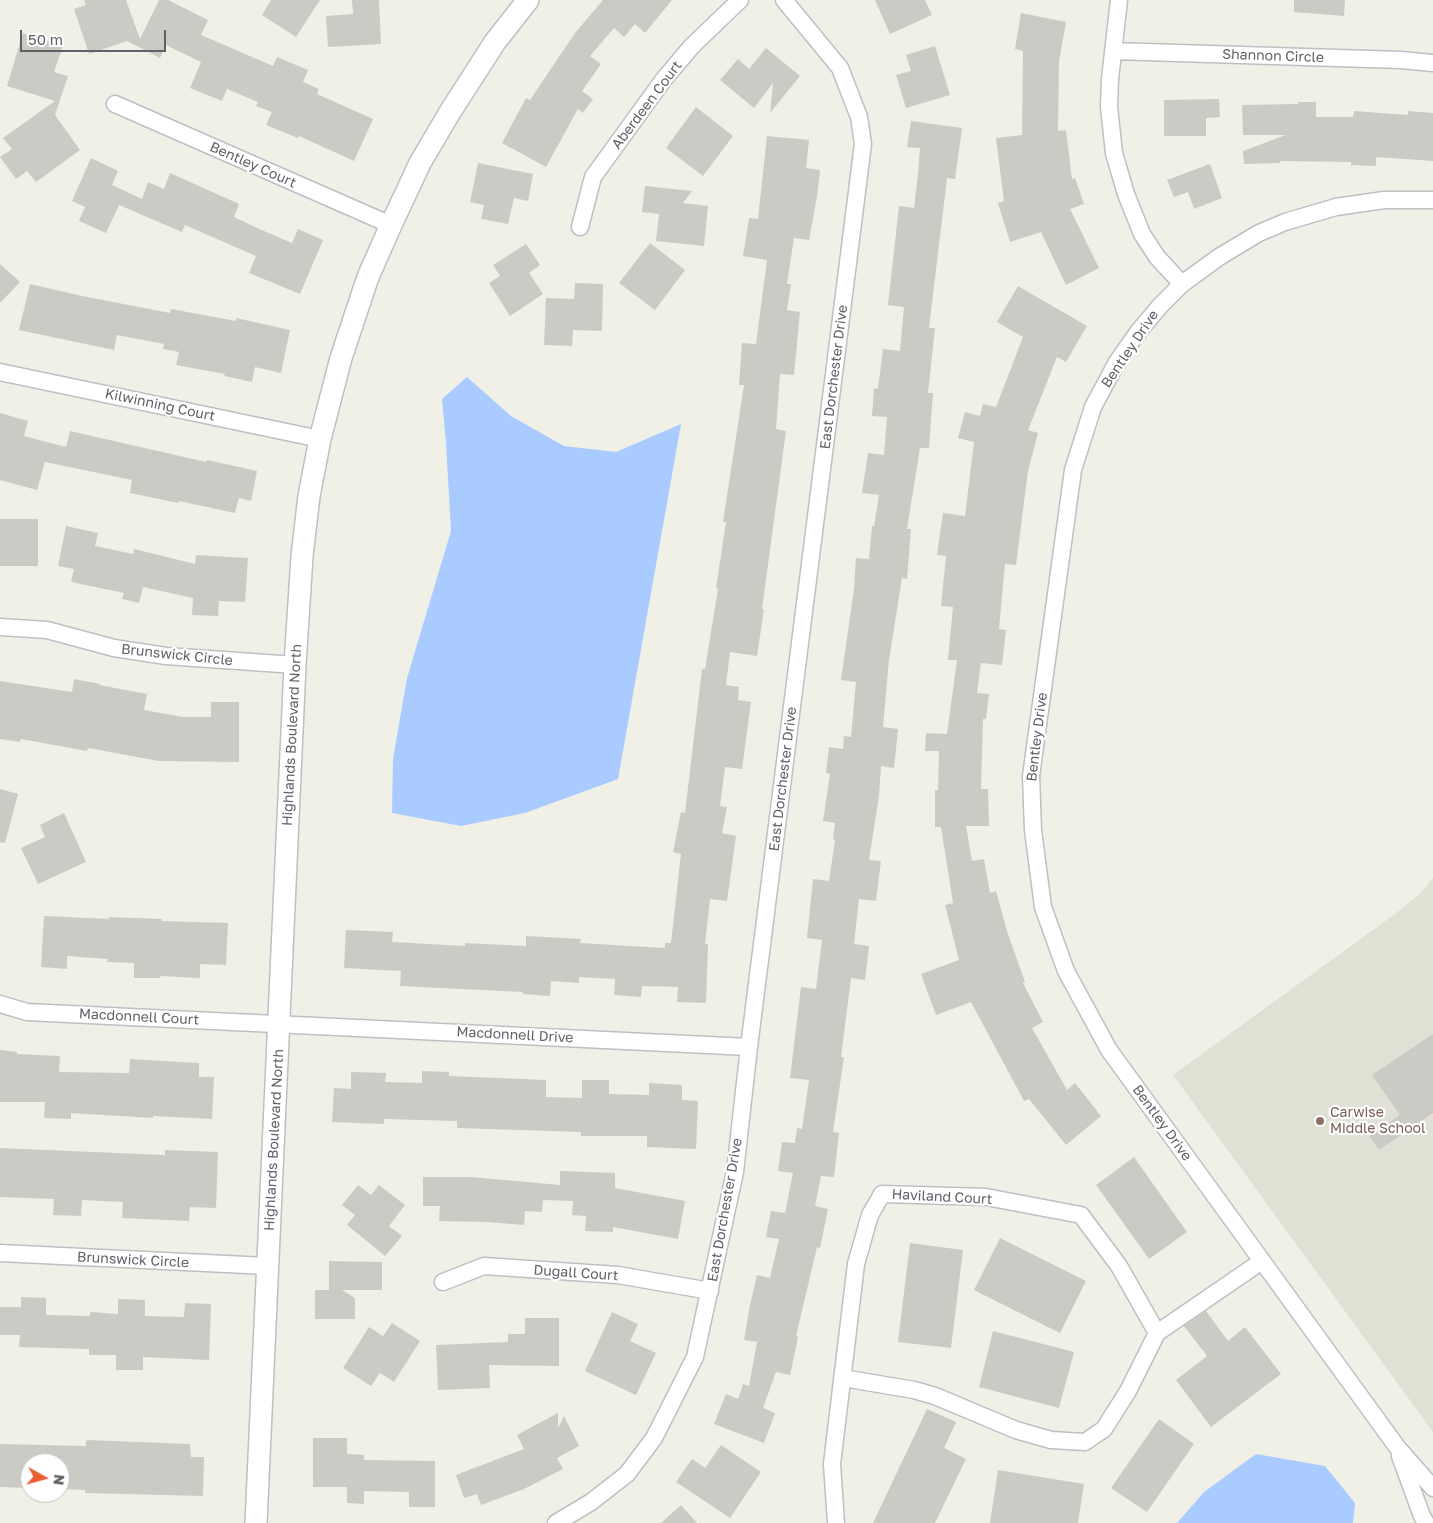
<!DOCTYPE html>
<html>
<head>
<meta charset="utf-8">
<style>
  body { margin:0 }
  #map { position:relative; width:1433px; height:1523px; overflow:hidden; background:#f1f0e7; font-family:"Golos Text",sans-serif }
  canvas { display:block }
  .north { position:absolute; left:20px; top:1453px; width:50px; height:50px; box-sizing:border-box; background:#fff; border:1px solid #bfc0c2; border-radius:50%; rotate:97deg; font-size:14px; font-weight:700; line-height:20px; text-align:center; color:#5e6167 }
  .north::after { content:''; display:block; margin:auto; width:18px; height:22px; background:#eb5f33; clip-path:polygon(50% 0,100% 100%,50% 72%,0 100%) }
  .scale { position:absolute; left:20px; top:30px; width:146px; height:22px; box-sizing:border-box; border:2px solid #5e6167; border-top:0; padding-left:6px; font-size:15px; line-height:18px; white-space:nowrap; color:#5e6167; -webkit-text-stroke:4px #fff; paint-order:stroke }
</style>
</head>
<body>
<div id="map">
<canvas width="1433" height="1523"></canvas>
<div class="north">N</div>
<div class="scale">50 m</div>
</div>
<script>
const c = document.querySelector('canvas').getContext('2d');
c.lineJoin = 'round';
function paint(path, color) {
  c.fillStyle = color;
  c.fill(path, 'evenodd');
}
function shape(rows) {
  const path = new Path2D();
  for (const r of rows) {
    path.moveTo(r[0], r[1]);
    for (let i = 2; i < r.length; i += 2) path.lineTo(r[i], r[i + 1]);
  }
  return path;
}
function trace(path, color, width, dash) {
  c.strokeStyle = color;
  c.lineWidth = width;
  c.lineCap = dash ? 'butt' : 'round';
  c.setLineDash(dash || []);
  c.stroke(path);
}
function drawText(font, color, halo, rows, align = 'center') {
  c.font = font + ' "Golos Text",sans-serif';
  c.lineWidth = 4.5;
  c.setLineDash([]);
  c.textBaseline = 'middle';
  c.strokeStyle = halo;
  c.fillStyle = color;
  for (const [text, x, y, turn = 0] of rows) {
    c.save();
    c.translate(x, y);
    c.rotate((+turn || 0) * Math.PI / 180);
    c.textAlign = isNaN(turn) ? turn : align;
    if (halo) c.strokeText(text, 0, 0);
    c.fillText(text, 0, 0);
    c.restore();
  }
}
const education = shape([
  [1433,878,1433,1432,1173,1075,1395,914,1421,893]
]);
const water = shape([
  [467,377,511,416,564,446,616,452,681,424,618,779,525,813,461,826,392,813,393,759,407,678,451,531,446,443,442,399],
  [1256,1454,1325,1466,1355,1503,1353,1523,1177,1523,1204,1492]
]);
const building = shape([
  [84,0,126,0,140,39,159,0,168,0,208,20,201,35,273,66,277,57,308,70,303,82,319,89,317,94,373,119,354,161,299,136,298,138,266,125,272,112,256,106,258,102,227,89,222,101,190,88,201,62,166,45,160,58,127,41,89,54,74,9,86,5],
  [271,0,320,0,296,37,262,15],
  [352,0,379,0,381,44,328,47,326,16,353,14],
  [603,0,672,0,645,33,635,24,624,37,614,28,590,56,601,64,582,91,593,99,583,113,578,109,546,167,502,143,526,98,530,100,575,33],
  [875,0,925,0,932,15,890,34],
  [1294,0,1345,0,1344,16,1294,12],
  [1021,13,1066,22,1059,61,1058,131,1066,130,1072,179,1075,178,1084,204,1070,209,1099,268,1066,285,1041,232,1010,242,998,203,1004,201,996,138,1022,135,1023,51,1015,49],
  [23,33,63,46,54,72,68,76,55,115,80,150,36,182,27,171,16,179,0,157,12,149,3,138,55,101,7,86],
  [935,46,950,95,906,108,896,75,911,71,906,55],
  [766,48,800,76,770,113,773,83,754,108,720,80,738,59,749,69],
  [1219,99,1220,117,1206,118,1206,136,1164,136,1164,100],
  [1298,102,1316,102,1316,117,1353,117,1354,111,1408,115,1408,111,1433,113,1433,161,1376,157,1376,166,1351,165,1351,162,1280,161,1280,163,1244,164,1243,151,1286,135,1243,135,1242,105,1298,104],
  [696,107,733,136,703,176,666,148],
  [911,121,962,128,955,179,947,178,929,328,935,328,928,393,933,393,929,448,920,448,907,529,911,529,907,579,902,578,889,660,883,727,898,729,894,768,881,766,879,796,869,860,881,861,876,901,859,899,854,944,869,946,865,980,851,978,841,1057,844,1057,833,1132,839,1133,834,1177,821,1176,815,1206,828,1209,820,1248,817,1247,796,1336,798,1337,790,1375,776,1372,763,1408,775,1413,764,1443,714,1424,726,1394,738,1399,743,1384,749,1386,757,1342,744,1340,750,1305,757,1275,770,1278,779,1239,766,1237,771,1211,785,1213,793,1173,778,1171,782,1142,795,1143,797,1128,802,1129,809,1080,790,1078,801,987,816,989,822,940,807,938,813,879,829,881,835,840,833,839,835,823,823,821,830,774,826,773,829,747,843,749,844,736,851,737,856,682,841,680,854,589,856,558,869,559,872,526,874,526,879,495,862,493,868,453,884,455,887,417,872,416,874,388,878,389,883,349,900,351,904,307,888,305,899,206,914,208,918,174,920,148,907,147],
  [767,136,809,140,806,168,820,170,817,197,809,240,794,238,787,284,791,284,787,310,800,312,794,375,780,374,776,429,786,431,762,609,764,609,757,656,730,652,726,685,739,687,738,700,751,702,742,769,725,767,720,806,727,807,722,833,736,836,727,901,710,899,705,944,708,944,706,1003,677,1002,678,987,642,986,641,997,614,995,615,979,579,977,579,983,551,981,550,996,523,994,523,992,400,986,401,971,344,968,346,930,393,932,392,942,465,946,465,943,526,946,526,936,581,939,580,943,665,948,665,943,671,943,681,854,673,852,681,812,685,813,702,669,705,669,718,589,716,588,726,522,723,522,744,385,739,385,742,343,756,344,767,260,743,256,749,218,758,219],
  [91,158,118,171,112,185,142,199,148,182,164,189,170,173,239,204,234,217,257,228,292,243,298,229,323,240,300,294,249,273,256,256,185,225,182,232,119,205,106,233,79,221,85,207,72,201],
  [478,163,533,174,528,201,514,198,508,224,481,219,484,205,470,202],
  [1210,164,1222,198,1194,209,1188,192,1174,197,1167,180],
  [645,186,692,191,683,203,708,206,704,246,656,241,659,214,642,212],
  [650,243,685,270,655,310,619,283],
  [526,244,540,265,529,273,543,294,510,316,489,283,500,276,493,265],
  [0,264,20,282,0,303],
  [575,283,603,284,602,331,573,330,572,346,544,345,546,298,574,299],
  [30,284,82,296,170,313,171,309,236,321,236,318,290,330,281,373,255,367,252,382,224,376,225,374,176,365,179,352,163,349,164,344,117,335,114,350,19,330],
  [1018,286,1087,326,1066,362,1057,357,1028,430,1038,433,1028,471,1016,565,1005,564,999,629,1006,630,1002,665,981,663,977,693,989,694,986,719,983,719,981,789,988,789,989,826,966,826,972,861,984,859,990,893,996,891,1007,931,1025,982,1023,983,1043,1022,1032,1028,1067,1090,1075,1083,1101,1116,1066,1145,1029,1099,1024,1101,971,1002,936,1015,921,974,959,960,945,905,953,903,941,827,935,827,935,790,938,790,939,751,925,751,926,733,947,734,957,660,948,660,953,607,941,606,946,556,937,555,943,513,965,516,974,442,958,438,965,412,980,416,983,404,996,407,1023,337,997,322],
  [0,413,28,421,24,436,66,447,70,431,206,462,207,460,257,471,251,501,239,498,235,513,179,501,178,503,130,493,132,480,45,462,37,490,0,480],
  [0,519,38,519,38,566,0,566],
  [66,526,98,533,95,546,133,554,134,549,195,564,196,555,248,558,245,602,219,601,218,616,192,615,193,598,143,587,139,603,122,599,124,593,71,582,74,569,58,566],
  [74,679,100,684,99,685,147,694,144,710,183,717,211,717,211,702,239,702,239,762,159,761,88,748,87,751,21,739,20,742,0,739,0,681,72,692],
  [0,789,18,794,5,843,0,842],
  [64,813,86,862,38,884,21,848,45,837,40,825],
  [44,916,109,919,109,917,162,919,162,921,228,923,226,965,200,964,200,978,160,976,160,978,134,978,134,963,107,962,108,959,67,956,67,969,41,967],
  [1433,1034,1433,1113,1379,1150,1369,1136,1400,1115,1372,1075],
  [0,1050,17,1052,17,1054,60,1056,59,1072,129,1073,130,1059,199,1063,199,1077,214,1077,212,1119,153,1116,153,1118,71,1113,71,1119,44,1118,45,1102,0,1102],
  [422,1071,449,1072,449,1076,546,1080,546,1097,582,1098,582,1080,609,1080,609,1094,649,1095,649,1083,682,1085,682,1100,698,1101,696,1149,647,1147,647,1136,581,1136,581,1132,457,1128,457,1121,384,1119,384,1124,332,1122,334,1088,351,1089,351,1072,386,1073,385,1082,422,1083],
  [0,1148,165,1155,165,1150,218,1152,216,1208,190,1207,189,1221,122,1218,123,1202,82,1200,81,1216,53,1215,54,1199,0,1197],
  [1134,1157,1187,1232,1149,1259,1096,1185],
  [560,1171,615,1173,615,1188,685,1201,678,1239,613,1227,613,1232,585,1231,586,1216,572,1215,573,1201,543,1200,542,1212,525,1211,524,1225,486,1222,439,1221,440,1206,423,1206,423,1177,471,1177,560,1185],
  [358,1185,371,1195,379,1185,405,1205,389,1226,402,1236,385,1256,347,1225,355,1215,342,1205],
  [1000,1238,1086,1281,1060,1333,974,1290],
  [910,1243,963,1250,951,1348,898,1342],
  [329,1261,382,1262,382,1290,342,1290,355,1298,355,1319,315,1319,315,1290,329,1290],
  [21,1297,46,1298,46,1315,90,1316,90,1312,118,1314,118,1299,145,1300,145,1316,184,1317,185,1303,211,1304,209,1360,143,1357,143,1370,116,1370,116,1355,89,1355,89,1349,19,1347,20,1335,0,1335,0,1307,21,1307],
  [1206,1311,1228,1341,1245,1327,1281,1374,1211,1427,1176,1380,1207,1356,1184,1326],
  [612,1312,638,1324,630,1341,656,1353,636,1395,585,1371],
  [525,1318,559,1318,559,1366,489,1365,490,1388,438,1390,436,1345,508,1342,508,1334,525,1334],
  [392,1323,420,1341,394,1382,380,1373,371,1386,343,1368,369,1327,383,1336],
  [993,1331,1074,1352,1059,1408,979,1387],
  [927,1409,956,1422,944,1448,966,1459,935,1523,873,1523],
  [558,1413,558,1428,564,1416,579,1446,557,1458,563,1469,524,1489,481,1505,477,1494,464,1498,456,1475,524,1449,517,1435],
  [1159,1419,1194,1444,1147,1512,1111,1488],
  [313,1438,347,1438,347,1454,364,1455,364,1460,435,1461,435,1507,409,1507,409,1492,364,1491,364,1504,347,1503,347,1487,313,1487],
  [86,1440,190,1444,191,1457,204,1457,203,1496,85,1493,85,1490,60,1489,60,1463,30,1463,30,1488,0,1487,0,1444,86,1446],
  [721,1445,761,1472,730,1518,676,1482,692,1459,705,1468],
  [998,1470,1084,1484,1078,1523,990,1523],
  [681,1505,697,1523,661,1523]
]);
const minor = shape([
  [1119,0,1110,79,1109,107,1114,153,1126,194,1142,234,1157,257,1182,284],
  [1113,51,1401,60,1433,63],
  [115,104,391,225],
  [1433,200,1384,200,1336,207,1285,222,1259,233,1219,257,1182,284,1160,306,1138,332,1117,362,1093,407,1073,470,1031,776,1033,830,1043,907,1066,971,1109,1050,1397,1447,1433,1488],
  [580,227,593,177,664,79,692,46,740,0],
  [0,372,320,439],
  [0,627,47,630,114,648,166,656,295,665],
  [0,1004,27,1012,749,1047],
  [0,1253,267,1266],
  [443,1282,484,1266,618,1275,710,1291],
  [843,1378,914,1390,935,1396,1016,1430,1051,1440,1085,1442,1104,1429,1128,1391,1157,1333,1262,1261],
  [1400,1456,1422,1516,1426,1523],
  [556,1523,591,1502,627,1474,654,1438,695,1357,735,1172,749,1047,863,144,859,117,840,68,784,0],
  [836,1523,832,1464,856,1264,870,1215,882,1194,986,1197,1081,1215,1119,1266,1157,1333]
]);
const tertiary = shape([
  [256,1523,295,665,302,556,309,496,320,439,341,358,368,277,391,225,420,163,450,112,495,42,528,0]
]);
const markers = [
  [1320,1121,5,"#8d6e63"]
];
const streetNames = [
  ["Shannon Circle",1273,56,2],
  ["Aberdeen Court",647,105,-53],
  ["Bentley Court",253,165,24],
  ["Bentley Drive",1130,349,-56],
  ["East Dorchester Drive",834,377,-83],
  ["Kilwinning Court",160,405,12],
  ["Brunswick Circle",177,655,6],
  ["Highlands Boulevard North",292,735,-87],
  ["Bentley Drive",1037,737,-83],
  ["East Dorchester Drive",783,779,-83],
  ["Macdonnell Court",139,1017,3],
  ["Macdonnell Drive",515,1035,3],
  ["Bentley Drive",1162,1123,54],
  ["Highlands Boulevard North",274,1140,-87],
  ["Haviland Court",942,1197,3],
  ["East Dorchester Drive",725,1210,-80],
  ["Brunswick Circle",133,1260,3],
  ["Dugall Court",576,1273,4]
];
const educationNames = [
  ["Carwise",1330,1113],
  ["Middle School",1330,1129]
];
paint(education, '#e1e0d5');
paint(water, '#a9cbff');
paint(building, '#cccac4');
trace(minor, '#bebfc5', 19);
trace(tertiary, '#bebfc5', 24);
trace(minor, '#fff', 16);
trace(tertiary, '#fff', 21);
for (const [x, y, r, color] of markers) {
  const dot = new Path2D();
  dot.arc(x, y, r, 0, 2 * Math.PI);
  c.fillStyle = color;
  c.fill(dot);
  trace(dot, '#fff', 2);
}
drawText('14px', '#5e6167', '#fff', streetNames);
drawText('14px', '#785e54', '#fff', educationNames, 'left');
</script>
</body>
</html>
